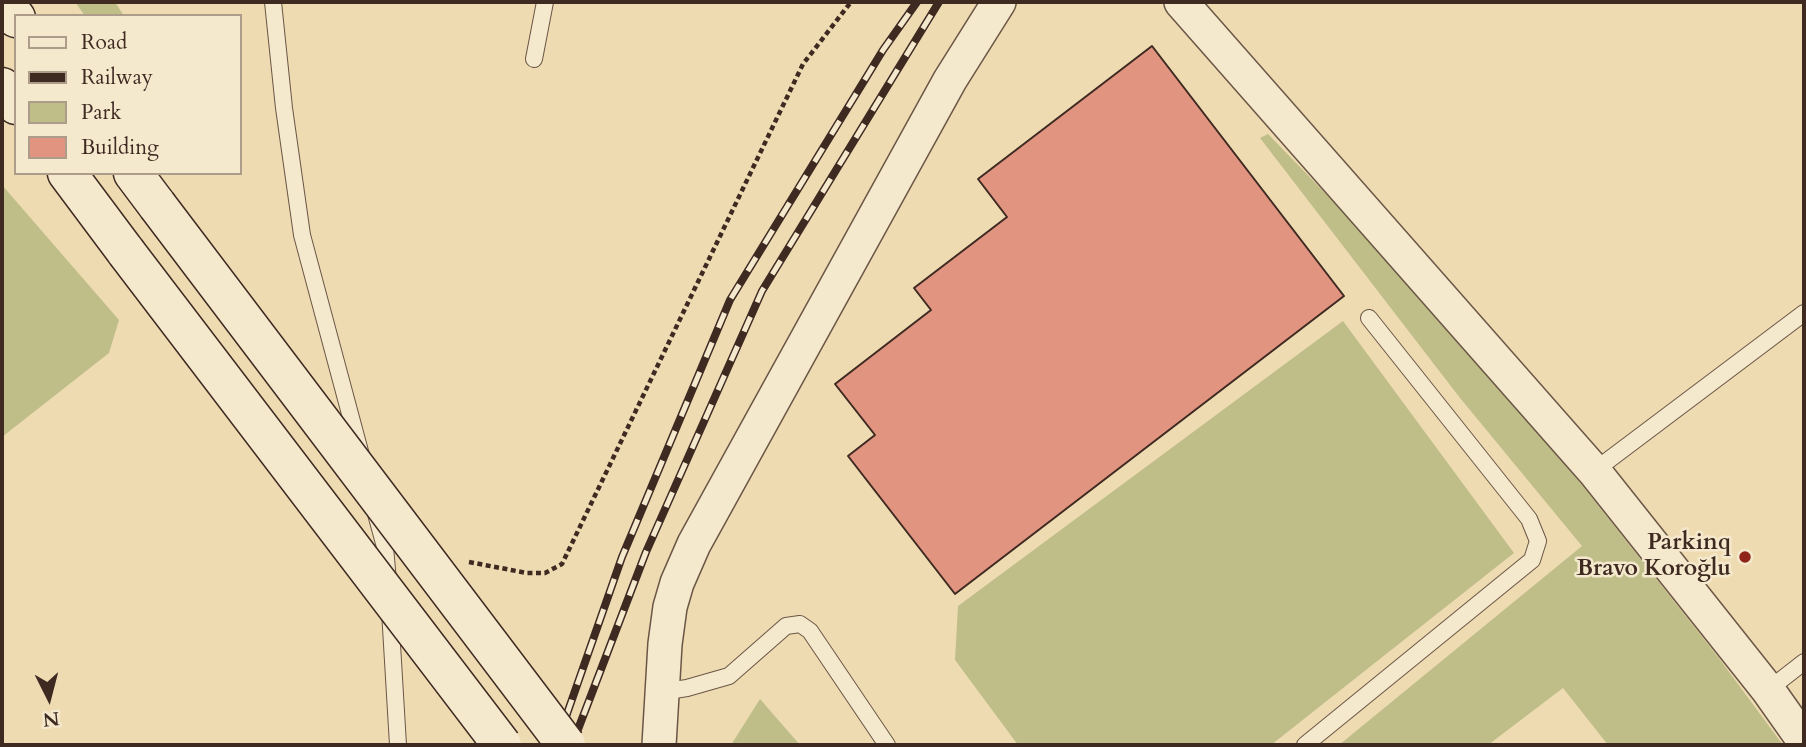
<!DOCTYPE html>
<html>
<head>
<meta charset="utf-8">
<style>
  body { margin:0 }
  #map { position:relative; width:1806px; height:747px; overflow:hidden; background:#eedbb2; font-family:Cardo,serif }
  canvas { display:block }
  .frame { position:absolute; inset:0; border:4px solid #3f2a22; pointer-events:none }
  .legend { position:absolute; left:14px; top:14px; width:228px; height:161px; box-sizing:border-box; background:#f4e8cd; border:2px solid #ac9c89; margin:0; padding:9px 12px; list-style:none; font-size:21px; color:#3f2a22 }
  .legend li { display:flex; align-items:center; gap:14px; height:35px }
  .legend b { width:35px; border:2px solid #ac9c89 }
  .north { position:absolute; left:14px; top:663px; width:70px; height:70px; -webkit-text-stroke:5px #f4e8cd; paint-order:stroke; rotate:174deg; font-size:19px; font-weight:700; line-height:28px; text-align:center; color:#3f2a22 }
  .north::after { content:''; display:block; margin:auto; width:24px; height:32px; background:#3f2a22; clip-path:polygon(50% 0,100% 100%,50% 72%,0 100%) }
</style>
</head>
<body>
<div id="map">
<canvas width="1806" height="747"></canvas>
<div class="frame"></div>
<ul class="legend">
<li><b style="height:9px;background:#f4e8cd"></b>Road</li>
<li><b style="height:9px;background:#3f2a22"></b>Railway</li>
<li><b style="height:19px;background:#bfbe88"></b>Park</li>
<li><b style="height:19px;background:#e1947f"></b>Building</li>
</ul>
<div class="north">N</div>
</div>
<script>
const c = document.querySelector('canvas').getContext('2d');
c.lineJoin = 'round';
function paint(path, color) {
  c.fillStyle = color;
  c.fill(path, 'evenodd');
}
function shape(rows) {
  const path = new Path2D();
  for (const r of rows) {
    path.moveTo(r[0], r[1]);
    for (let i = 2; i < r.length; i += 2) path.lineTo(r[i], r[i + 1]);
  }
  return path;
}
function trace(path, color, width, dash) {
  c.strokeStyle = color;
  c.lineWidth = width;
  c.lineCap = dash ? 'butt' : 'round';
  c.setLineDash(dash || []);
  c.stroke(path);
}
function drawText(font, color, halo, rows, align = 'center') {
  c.font = font + ' Cardo,serif';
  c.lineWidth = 5;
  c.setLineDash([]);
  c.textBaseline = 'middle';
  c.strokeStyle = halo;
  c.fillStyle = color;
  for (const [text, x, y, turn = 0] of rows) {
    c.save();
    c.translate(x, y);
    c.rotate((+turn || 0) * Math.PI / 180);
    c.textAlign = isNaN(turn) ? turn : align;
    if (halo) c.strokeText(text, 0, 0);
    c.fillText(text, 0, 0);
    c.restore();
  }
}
const green = shape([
  [75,2,115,2,124,16,85,16],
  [1268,134,1364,233,1529,418,1718,657,1783,745,1608,745,1563,688,1488,745,1339,745,1582,546,1460,398,1260,138],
  [2,185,119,320,109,353,2,437],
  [1343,321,1514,553,1271,745,1018,745,955,660,958,606],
  [760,699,800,745,731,745]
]);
const building = shape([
  [1152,46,1344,296,955,594,848,456,875,435,835,384,931,310,914,288,1007,217,978,179,1152,46]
]);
const path = shape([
  [469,562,527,573,545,573,562,564,803,64,851,2]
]);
const lane = shape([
  [273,2,284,108,302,235,361,455],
  [534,59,545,2],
  [1594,471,1804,313],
  [376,514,385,547,388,581],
  [390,611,398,745],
  [1768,690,1804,662],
  [661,692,687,688,729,676,786,626,800,624,810,631,887,745],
  [1305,745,1532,560,1538,541,1529,519,1369,318]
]);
const street = shape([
  [1181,2,1594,471,1768,690,1804,741],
  [659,745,665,644,670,607,677,583,694,544,950,80,999,2]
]);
const secondary = shape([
  [3,2,16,18],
  [2,87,16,105],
  [67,173,126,252],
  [133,173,157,205]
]);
const rail = shape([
  [556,745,622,557,730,300,883,50,917,2],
  [572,745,646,552,762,291,939,2]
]);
const secondaryBridge = shape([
  [157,205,566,745],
  [126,252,502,745]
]);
const markers = [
  [1745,557,7,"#8f2418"]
];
const poiNames = [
  ["Parkinq",1731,544],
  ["Bravo Koroğlu",1731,570]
];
paint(green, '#bfbe88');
paint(building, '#e1947f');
trace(building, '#3f2a22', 2);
trace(lane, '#6b5646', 18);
trace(street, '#6b5646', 36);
trace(secondary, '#3f2a22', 41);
trace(path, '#3f2a22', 4.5, [5, 3.5]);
trace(lane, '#f4e8cd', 16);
trace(street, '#f4e8cd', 33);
trace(secondary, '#f4e8cd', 38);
trace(rail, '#3f2a22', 8);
trace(rail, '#f4e8cd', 5, [16]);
trace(secondaryBridge, '#3f2a22', 41, []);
trace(secondaryBridge, '#f4e8cd', 38);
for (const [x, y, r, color] of markers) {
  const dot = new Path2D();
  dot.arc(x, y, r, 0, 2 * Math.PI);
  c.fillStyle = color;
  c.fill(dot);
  trace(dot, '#f4e8cd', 2.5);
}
drawText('bold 23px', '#3f2a22', '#f4e8cd', poiNames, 'right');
</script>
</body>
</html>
